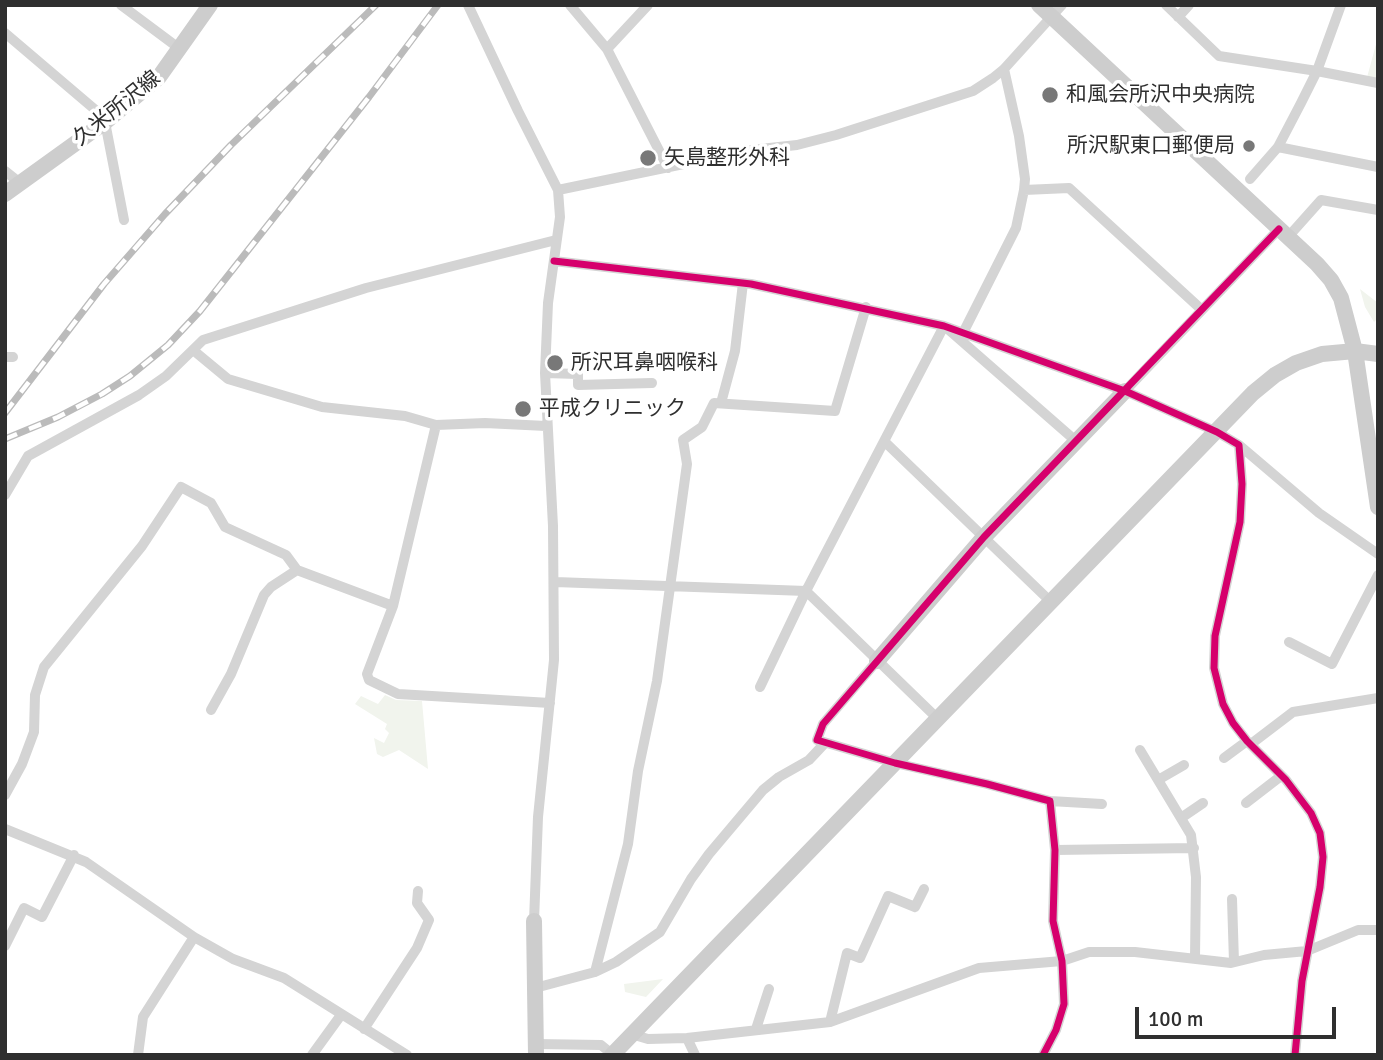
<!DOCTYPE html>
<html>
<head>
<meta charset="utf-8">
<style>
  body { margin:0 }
  #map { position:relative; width:1383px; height:1060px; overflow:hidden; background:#fff; font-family:Signika,sans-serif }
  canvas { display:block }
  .frame { position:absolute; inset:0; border:7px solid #2f2f2f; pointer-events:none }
  .scale { position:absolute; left:1135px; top:1007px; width:201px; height:32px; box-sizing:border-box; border:4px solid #2f2f2f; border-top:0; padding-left:9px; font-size:21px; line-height:24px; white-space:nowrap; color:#2f2f2f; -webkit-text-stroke:5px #fff; paint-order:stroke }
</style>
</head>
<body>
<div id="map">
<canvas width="1383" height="1060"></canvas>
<div class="frame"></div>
<div class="scale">100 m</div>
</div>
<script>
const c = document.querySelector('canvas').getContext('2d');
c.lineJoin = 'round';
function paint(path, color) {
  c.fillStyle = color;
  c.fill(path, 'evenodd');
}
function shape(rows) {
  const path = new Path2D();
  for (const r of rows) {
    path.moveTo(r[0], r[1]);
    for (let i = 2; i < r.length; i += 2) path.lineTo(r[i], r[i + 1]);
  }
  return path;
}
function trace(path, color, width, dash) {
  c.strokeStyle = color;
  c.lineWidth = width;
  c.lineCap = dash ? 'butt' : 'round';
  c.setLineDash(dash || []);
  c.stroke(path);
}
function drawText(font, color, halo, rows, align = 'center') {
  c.font = font + ' Signika,"Noto Sans JP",sans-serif';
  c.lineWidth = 7;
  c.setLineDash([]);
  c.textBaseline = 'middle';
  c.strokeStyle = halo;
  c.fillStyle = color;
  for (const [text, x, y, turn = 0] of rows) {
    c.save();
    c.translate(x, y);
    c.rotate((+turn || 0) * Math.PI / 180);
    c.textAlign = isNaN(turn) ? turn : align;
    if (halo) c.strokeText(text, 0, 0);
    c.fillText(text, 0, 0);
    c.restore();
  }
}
const green = shape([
  [1378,37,1378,83,1366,81],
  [1360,289,1378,303,1378,318,1374,322,1365,307],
  [385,695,396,700,422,701,428,769,399,750,383,757,377,754,374,738,384,743,389,733,385,729,387,724,355,704,361,696,378,704],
  [663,979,646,997,625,992,624,984]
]);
const street = shape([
  [121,5,180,49],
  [468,5,518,111,558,190,751,150,797,145,836,135,973,91,993,78,1004,69,1062,5],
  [570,5,607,49,668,168],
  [1166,5,1219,56,1317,71,1378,83],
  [1178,17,1189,5],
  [5,33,99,113,105,122,124,220],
  [607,49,648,5],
  [1278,147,1378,167],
  [5,171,20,183],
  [1250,179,1278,147,1301,103,1317,71,1341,5],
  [1024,190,1069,188,1202,310],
  [1288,237,1321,200,1378,210],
  [554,261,751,284,944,326,1125,391,1217,432,1239,445,1242,484,1240,522,1215,636,1214,668,1223,704,1233,723,1247,741,1286,780,1311,813,1320,833,1323,857,1320,887,1302,981,1295,1055],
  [949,330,1077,442],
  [964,331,1016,228,1024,190,1025,179,1019,136,1004,69],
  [193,350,228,379,322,407,405,416,436,425,485,423,546,426],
  [5,357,13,357],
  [545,373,578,374,578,385,652,383],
  [1125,391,1279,229],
  [721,403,735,351,743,283],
  [436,425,393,606,367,674,369,680,398,694,550,703],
  [885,442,1051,602],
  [1239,445,1319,513,1378,554],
  [5,495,28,456,139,395,166,376,203,340,366,288,556,240],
  [555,582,806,591,938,719],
  [1289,642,1332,664,1378,575],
  [877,661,823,724,817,740,895,763,987,784,1050,801,1055,850,1053,921,1062,961,1064,1004,1056,1030,1043,1055],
  [760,687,806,591,944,326],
  [211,710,231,674,264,595,271,587,297,570],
  [1251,744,1293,712,1378,698],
  [1140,750,1191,835,1196,877,1195,958],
  [1224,758,1247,741],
  [1158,780,1184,765],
  [5,795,22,764,34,732,35,695,44,667,142,546,181,487,211,503,225,527,286,555,297,570,393,606],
  [1050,801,1102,804],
  [1246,803,1281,776],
  [1181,818,1203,803],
  [5,829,86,862,194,937,233,959,284,978,407,1055],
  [1055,850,1194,848],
  [1232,899,1234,962],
  [534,921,538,817,554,660,553,526,545,373,548,303,560,217,558,190],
  [5,946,24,908,42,917,74,855],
  [595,972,616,962,660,932,691,879,709,854,763,790,779,777,809,760,825,743],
  [535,988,595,972,628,844,638,771,657,681,687,464,683,440,702,427,714,403,835,411,866,307],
  [830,1022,847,953,860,958,888,896,915,907,924,889],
  [364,1029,417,948,429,920,417,903,418,891],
  [756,1029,769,989],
  [631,1034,648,1039,687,1038,830,1022,979,968,1062,961,1089,952,1135,952,1231,963,1264,955,1307,951,1358,930,1378,930],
  [687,1038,695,1055],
  [536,1044,601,1045,612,1054],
  [138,1055,143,1017,194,937],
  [312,1055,341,1015]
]);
const secondary = shape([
  [1039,5,1317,264,1331,280,1341,298,1355,351,1378,507],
  [5,194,105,122,159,77,210,5],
  [877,661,984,537,1125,391],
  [534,921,536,1055],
  [612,1055,1253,393,1275,375,1296,363,1322,354,1355,351,1378,354]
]);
const rail = shape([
  [5,413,104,284,165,214,231,145,376,5],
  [5,439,58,417,102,394,130,376,168,345,200,311,369,97,438,5]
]);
const cycleway = shape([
  [554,261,751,284,944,326,1125,391,1217,432,1239,445,1242,484,1240,522,1215,636,1214,668,1223,704,1233,723,1247,741,1286,780,1311,813,1320,833,1323,857,1320,887,1302,981,1295,1055],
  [1043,1055,1056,1030,1064,1004,1062,961,1053,921,1055,850,1050,801,987,784,895,763,817,740,823,724,984,537,1279,229]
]);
const markers = [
  [1050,95,9,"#787878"],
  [1249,146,7,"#787878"],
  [648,158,9,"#787878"],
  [555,363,9,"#787878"],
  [523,409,9,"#787878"]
];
const poiNames = [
  ["和風会所沢中央病院",1066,95],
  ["所沢駅東口郵便局",1235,146,"right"],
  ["矢島整形外科",664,158],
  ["所沢耳鼻咽喉科",571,363],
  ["平成クリニック",539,409]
];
const streetNames = [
  ["久米所沢線",117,109,-39]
];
paint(green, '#f1f4ed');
trace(street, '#d4d4d4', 10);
trace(secondary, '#cdcdcd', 16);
trace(rail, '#bbb', 7);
trace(rail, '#fff', 4.5, [13]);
trace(cycleway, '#d6006c', 7);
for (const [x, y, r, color] of markers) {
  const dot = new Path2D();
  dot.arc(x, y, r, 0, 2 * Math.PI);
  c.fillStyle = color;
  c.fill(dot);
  trace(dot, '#fff', 2.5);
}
drawText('21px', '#2f2f2f', '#fff', poiNames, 'left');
drawText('21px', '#2f2f2f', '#fff', streetNames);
</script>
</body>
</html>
